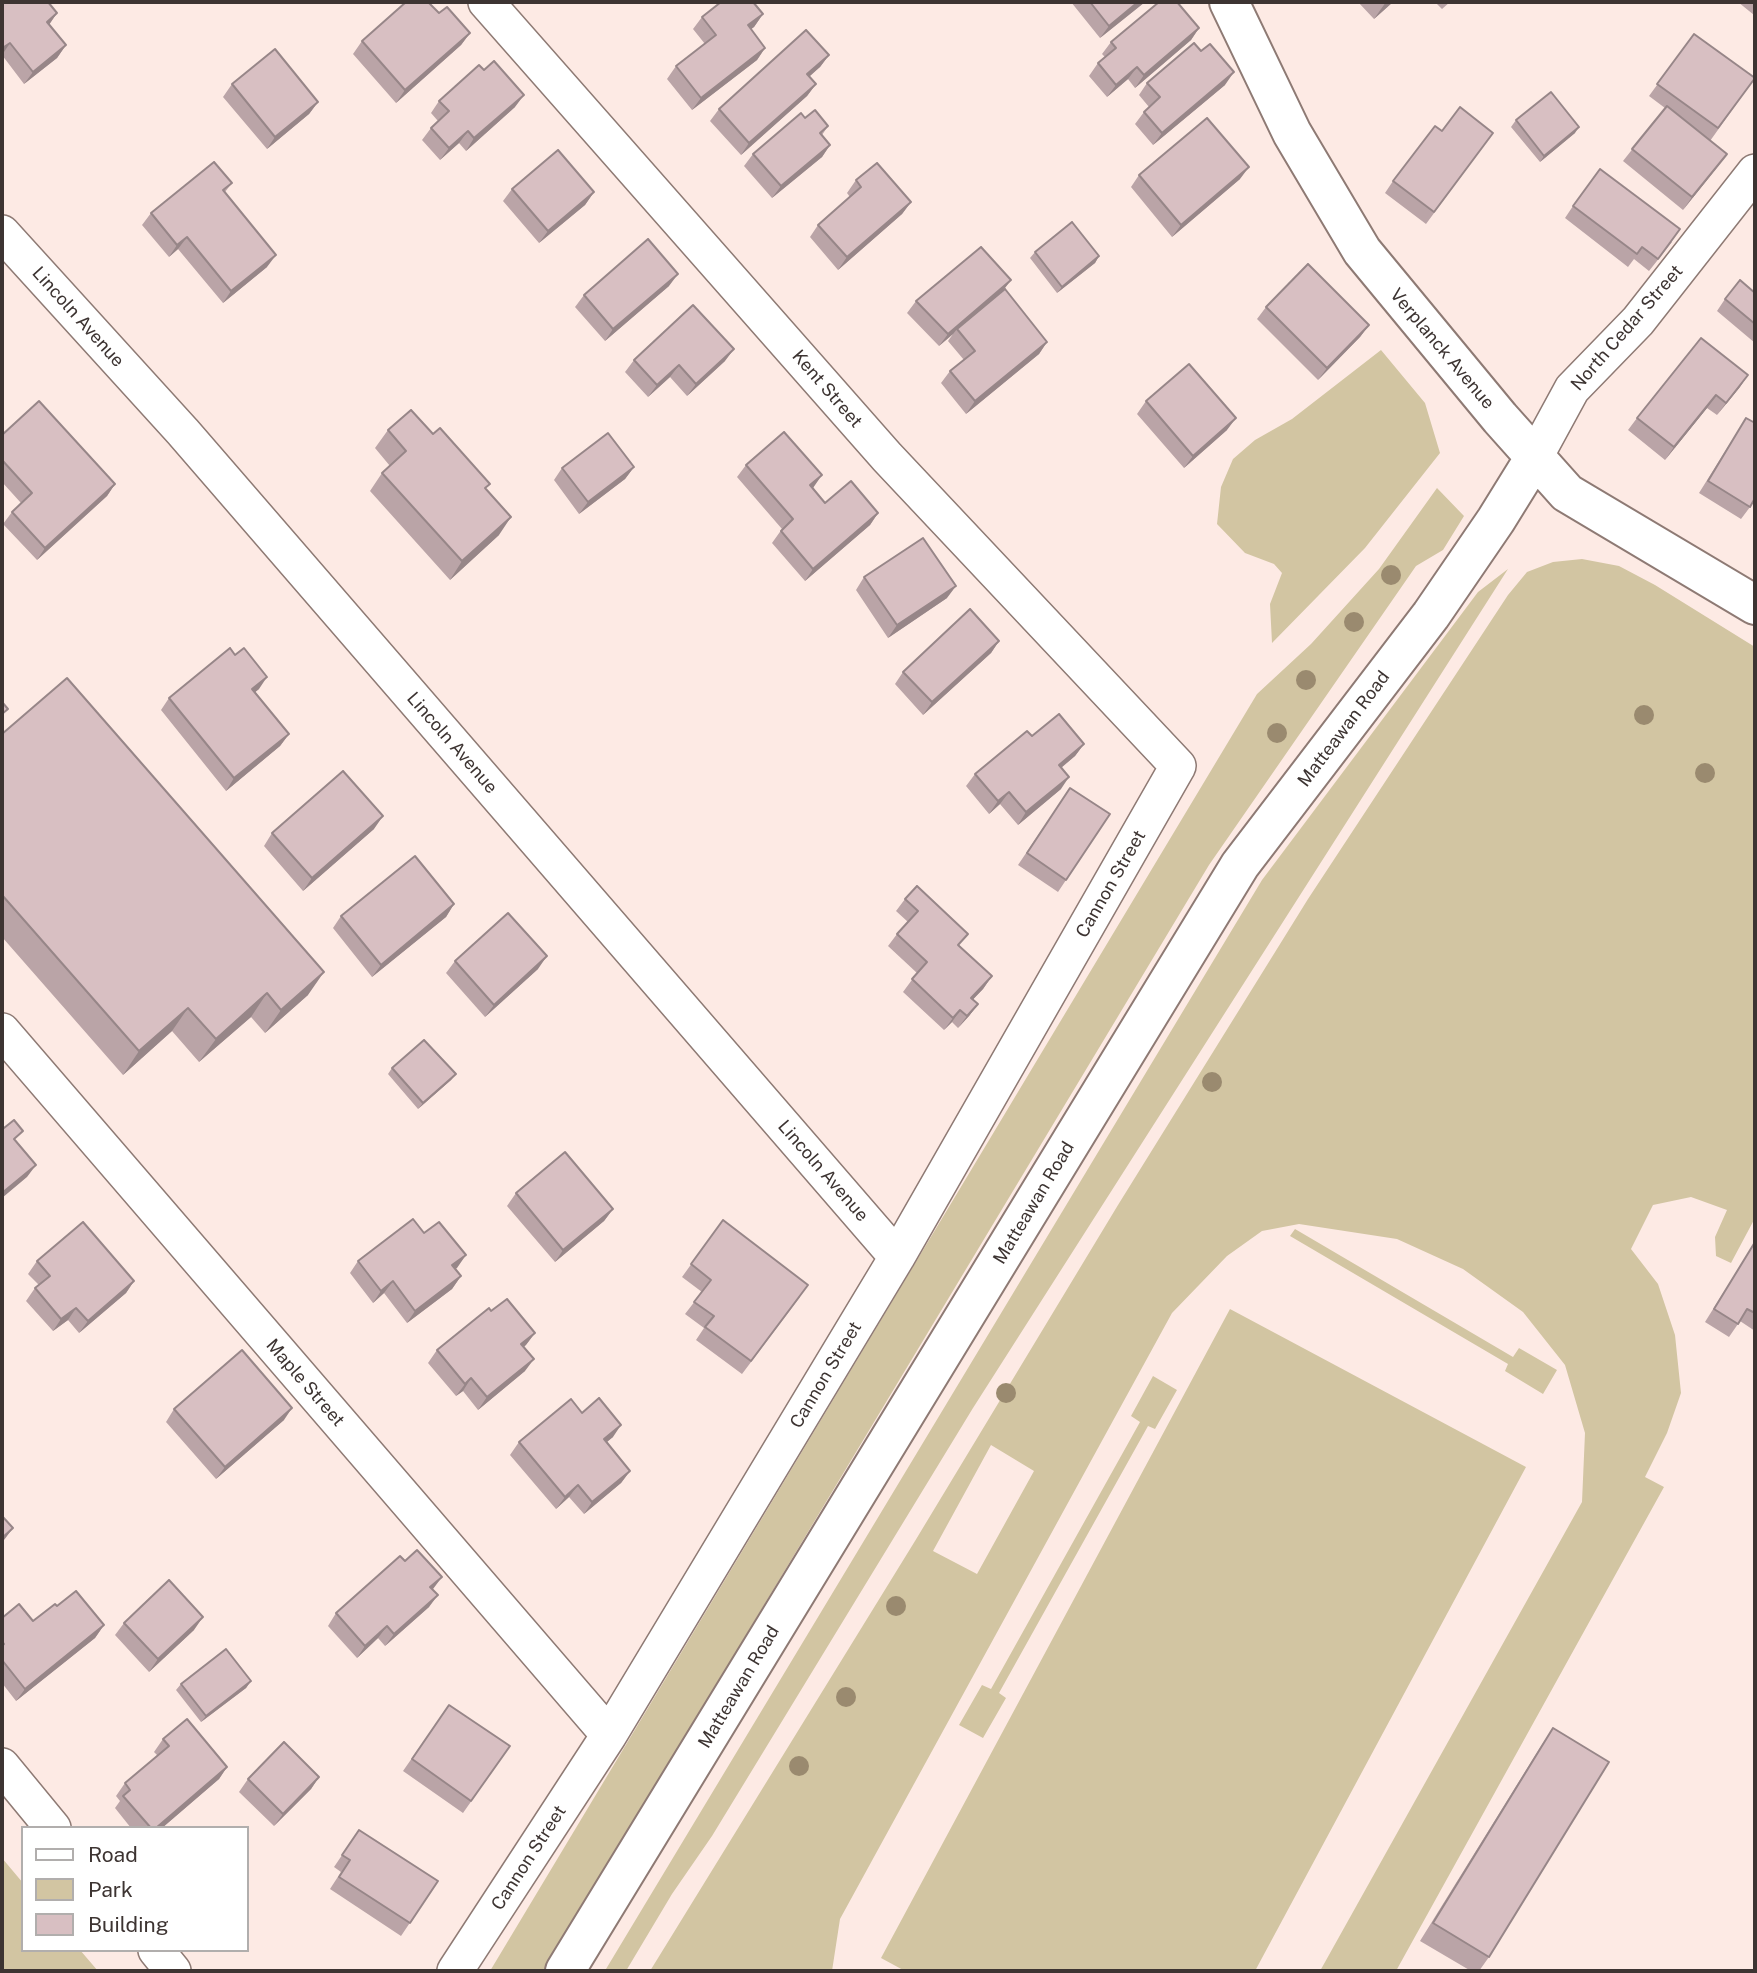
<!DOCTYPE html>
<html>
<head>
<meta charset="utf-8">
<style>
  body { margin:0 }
  #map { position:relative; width:1757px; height:1973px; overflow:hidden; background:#fdeae4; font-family:"Public Sans",sans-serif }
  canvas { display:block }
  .frame { position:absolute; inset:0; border:4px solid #3d3432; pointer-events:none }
  .legend { position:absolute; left:21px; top:1826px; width:228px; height:126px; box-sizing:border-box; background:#fff; border:2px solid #b1aead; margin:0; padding:9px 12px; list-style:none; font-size:21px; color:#3d3432 }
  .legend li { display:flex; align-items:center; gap:14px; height:35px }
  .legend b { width:35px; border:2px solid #b1aead }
</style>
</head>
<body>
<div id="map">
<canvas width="1757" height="1973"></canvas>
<div class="frame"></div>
<ul class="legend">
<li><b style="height:9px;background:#fff"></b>Road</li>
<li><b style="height:19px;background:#d2c5a2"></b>Park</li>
<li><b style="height:19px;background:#d8bfc2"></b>Building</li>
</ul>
</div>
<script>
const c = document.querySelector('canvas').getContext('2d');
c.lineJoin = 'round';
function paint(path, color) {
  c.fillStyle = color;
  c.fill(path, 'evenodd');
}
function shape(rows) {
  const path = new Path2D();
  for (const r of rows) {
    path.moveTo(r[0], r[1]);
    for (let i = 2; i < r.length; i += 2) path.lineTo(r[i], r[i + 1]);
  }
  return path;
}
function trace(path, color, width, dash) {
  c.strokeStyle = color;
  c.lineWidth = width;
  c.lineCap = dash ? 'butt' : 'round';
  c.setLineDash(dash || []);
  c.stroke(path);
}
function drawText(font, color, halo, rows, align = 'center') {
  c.font = font + ' "Public Sans",sans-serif';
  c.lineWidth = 5;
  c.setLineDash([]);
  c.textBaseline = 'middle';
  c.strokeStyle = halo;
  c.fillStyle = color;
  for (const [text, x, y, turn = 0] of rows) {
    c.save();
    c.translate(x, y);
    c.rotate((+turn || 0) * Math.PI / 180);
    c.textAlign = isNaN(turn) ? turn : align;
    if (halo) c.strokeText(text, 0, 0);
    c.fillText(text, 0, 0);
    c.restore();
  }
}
const green = shape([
  [1381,350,1425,403,1440,453,1365,548,1272,643,1270,604,1282,573,1274,564,1245,553,1217,524,1221,487,1233,459,1255,440,1292,419],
  [1437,488,1464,516,1443,550,1416,566,1209,865,544,1971,490,1971,1257,694,1311,644,1379,569],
  [1582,559,1619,566,1655,585,1755,647,1755,1218,1731,1263,1716,1256,1715,1237,1727,1210,1691,1197,1653,1205,1631,1249,1658,1284,1675,1335,1681,1393,1667,1433,1645,1477,1664,1487,1396,1971,1320,1971,1582,1502,1585,1433,1565,1365,1523,1312,1463,1269,1397,1239,1299,1224,1262,1231,1227,1256,1172,1313,840,1919,832,1971,650,1971,915,1541,1118,1205,1308,899,1508,595,1527,572,1553,562],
  [991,1445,1034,1471,977,1574,933,1551],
  [1508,569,973,1408,712,1836,672,1894,626,1971,607,1971,606,1969,1262,880,1478,592],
  [1295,1229,1513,1357,1519,1348,1557,1370,1543,1394,1505,1371,1508,1364,1290,1236],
  [1230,1309,1526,1467,1255,1971,905,1971,881,1958],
  [1153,1376,1177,1390,1155,1429,1148,1426,999,1693,1006,1698,983,1738,959,1725,982,1685,991,1689,1140,1422,1131,1416],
  [2,1858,23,1883,23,1950,80,1950,98,1971,2,1971]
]);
const minor = shape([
  [2,233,183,432,897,1257],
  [1535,457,1572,389,1638,321,1755,172],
  [2,1031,609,1735],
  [2,1766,53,1828],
  [156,1950,173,1971],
  [455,1971,609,1735,897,1257,1178,766,887,457,486,2]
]);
const tertiary = shape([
  [1229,2,1292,133,1362,251,1500,418,1567,493,1755,605],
  [565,1971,1240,865,1431,615,1496,520,1535,457]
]);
const trees = [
  [1391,575],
  [1354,622],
  [1306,680],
  [1644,715],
  [1277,733],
  [1705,773],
  [1212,1082],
  [1006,1393],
  [896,1606],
  [846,1697],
  [799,1766]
];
const wall = shape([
  [2,2,57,13,49,25,66,45,57,58,24,84,2,55],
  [1071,2,1145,2,1100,38],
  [1358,2,1393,2,1374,19],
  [1435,2,1450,2,1442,9],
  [1738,2,1755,2,1755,13,1754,15],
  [439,13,470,33,461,45,396,103,353,54,362,41],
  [763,14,754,27,751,29,765,48,757,60,692,110,667,79,676,66,705,44,693,29,702,17],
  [1199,28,1191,40,1135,88,1128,79,1107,97,1089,76,1098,63,1105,57,1102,54,1111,42],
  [1694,34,1755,78,1710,141,1718,166,1683,210,1623,161,1665,108,1649,96],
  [829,55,820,67,809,76,816,84,807,96,741,155,710,121,719,109],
  [1147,83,1225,85,1153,145,1135,124,1144,112,1149,107,1139,95],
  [232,84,318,102,309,114,267,149,223,97],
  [439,101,515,107,466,151,459,143,440,160,422,140,431,128,438,121,431,113],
  [805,118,828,126,822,135,830,145,822,157,772,198,744,166,753,154],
  [1516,120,1575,133,1540,162,1511,127],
  [1442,131,1493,133,1426,224,1385,193,1393,181],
  [1139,175,1240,179,1172,237,1131,187],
  [856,180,911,202,902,214,838,270,810,237,818,225,850,197,847,193],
  [232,183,225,192,267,267,223,303,178,249,169,257,142,225,151,213],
  [512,189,594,192,585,205,539,243,503,201],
  [1573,206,1672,242,1649,271,1634,259,1628,267,1565,218],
  [1035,252,1099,256,1095,263,1057,293,1030,258],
  [1011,280,1002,291,1047,342,1039,354,966,414,941,383,950,371,964,360,948,341,953,334,939,346,907,313,916,301],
  [669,286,605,341,575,307,584,295],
  [1755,293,1755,343,1717,311,1725,299],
  [1266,307,1369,325,1360,337,1318,380,1257,319],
  [634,360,725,361,687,396,670,377,648,397,625,372],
  [1740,387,1717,415,1707,408,1665,460,1628,430,1637,418],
  [1146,401,1227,430,1184,468,1137,414],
  [1746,418,1750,507,1741,519,1699,493],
  [388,430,433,434,486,489,499,535,450,580,370,491,382,473,390,466,375,448],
  [2,435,115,484,107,496,37,560,3,524,12,512,21,503,2,482],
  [746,465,812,488,825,503,878,513,870,525,805,581,772,543,782,529,737,477],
  [634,467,625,479,579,514,554,480,562,468],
  [864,577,947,598,888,638,856,590],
  [999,641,991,653,923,715,895,684,903,672],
  [259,689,255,692,289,734,280,746,226,791,161,710,169,698],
  [2,734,308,995,265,1033,251,1017,199,1062,172,1031,123,1075,2,937],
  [1032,736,1084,744,1075,756,1061,768,1061,789,1018,825,1000,804,989,814,966,786,975,774],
  [1070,788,1066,880,1058,892,1018,865],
  [374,829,303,891,264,846,272,833],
  [905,899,960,946,992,976,983,989,973,999,978,1004,969,1016,958,1028,952,1022,944,1030,903,992,917,973,888,946,897,934,908,922,896,911],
  [454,904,446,917,372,977,333,928,341,916],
  [455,961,538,969,485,1017,446,973],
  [392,1068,456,1074,451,1080,418,1109,388,1074],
  [516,1193,613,1209,604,1221,555,1262,507,1206],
  [723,1220,800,1297,742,1374,696,1340,704,1328,685,1314,702,1292,682,1277],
  [424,1233,466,1255,455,1269,461,1276,452,1289,407,1323,384,1293,373,1303,350,1273,358,1261],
  [1755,1242,1755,1331,1740,1321,1729,1337,1705,1322],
  [37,1261,134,1281,126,1293,79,1333,68,1320,53,1331,26,1301,35,1288,39,1285,28,1274],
  [491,1311,535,1333,524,1347,525,1371,478,1410,463,1391,456,1396,428,1363,437,1350],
  [174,1409,284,1420,216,1479,166,1422],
  [582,1413,613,1437,606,1442,630,1471,621,1483,584,1514,569,1497,556,1509,510,1455,519,1442],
  [433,1590,429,1607,385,1646,378,1638,357,1658,328,1626,336,1613],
  [57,1606,104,1625,95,1638,16,1701,2,1683,2,1618,33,1621],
  [124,1623,194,1630,149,1672,115,1635],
  [251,1681,246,1688,201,1722,176,1690,181,1684],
  [449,1705,510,1746,463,1813,403,1771],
  [1553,1728,1489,1957,1479,1971,1471,1971,1420,1941,1541,1746],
  [163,1739,227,1767,219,1779,162,1828,131,1828,115,1808,120,1801,116,1796,125,1783,158,1756,154,1752],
  [319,1777,311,1789,274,1826,239,1792,248,1779],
  [359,1830,438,1881,401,1936,330,1889,341,1872,334,1867]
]);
const shadedWall = shape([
  [1138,2,1145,2,1100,38,1109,26],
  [1386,2,1393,2,1374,19],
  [57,13,48,26,47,22],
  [763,14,754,27,739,38,748,25],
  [1199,28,1191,40,1135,88,1144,75],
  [470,33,461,45,396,103,405,90],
  [10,43,2,55,2,50,4,47],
  [66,45,57,58,24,84,33,72],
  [765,48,757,60,692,110,701,98],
  [829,55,820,67,799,86,807,74],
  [1137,67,1128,79,1107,97,1116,85],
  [1234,72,1225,85,1153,145,1162,133],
  [816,84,807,96,741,155,749,143],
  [524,95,515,107,466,151,474,138],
  [318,102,309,114,267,149,275,137],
  [1579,127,1575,133,1540,162,1544,156],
  [468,131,459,143,440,160,449,148],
  [830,145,822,157,772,198,781,186],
  [1727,154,1718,166,1683,210,1692,197],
  [1249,167,1240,179,1172,237,1181,225],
  [594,192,585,205,539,243,548,231],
  [911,202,902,214,838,270,847,257],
  [187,237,178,249,169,257,177,245],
  [276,255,267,267,223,303,231,291],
  [1099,256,1095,263,1057,293,1062,287],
  [678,274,669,286,605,341,613,329],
  [1011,280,1002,292,957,329,953,334,939,346,948,334],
  [1369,325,1360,337,1318,380,1327,368],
  [1047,342,1039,354,966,414,975,401],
  [734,349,725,361,687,396,696,384],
  [679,365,670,377,648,397,657,385],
  [1748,375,1740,387,1717,415,1726,403],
  [1716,395,1707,408,1665,460,1674,447],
  [1236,418,1227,430,1184,468,1193,456],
  [634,467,625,479,579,514,588,502],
  [822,475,813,488,801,497,810,485],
  [115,484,107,496,37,560,45,548],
  [878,513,870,525,805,581,813,569],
  [511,517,499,535,450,580,462,561],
  [956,586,947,598,888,638,897,625],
  [999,641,991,653,923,715,932,702],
  [267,677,259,689,244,701,252,689],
  [289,734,280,746,226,791,234,778],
  [1084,744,1075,756,1050,777,1059,765],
  [1069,777,1061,789,1018,825,1026,812],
  [1009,792,1000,804,989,814,998,801],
  [383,816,374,829,303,891,312,878],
  [454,904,446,917,372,977,381,965],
  [547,956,538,969,485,1017,494,1005],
  [324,972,308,995,265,1033,281,1010],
  [992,976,983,989,963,1010,971,998],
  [267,993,251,1017,199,1062,216,1039],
  [978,1004,969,1016,958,1028,967,1016],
  [188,1008,172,1031,123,1075,139,1051],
  [960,1010,952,1022,944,1030,953,1018],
  [456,1074,451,1080,418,1109,423,1103],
  [36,1165,27,1177,2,1198,2,1193],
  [613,1209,604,1221,555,1262,563,1250],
  [466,1255,457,1268,444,1277,452,1265],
  [461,1276,452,1289,407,1323,415,1311],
  [134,1281,126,1293,79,1333,88,1321],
  [393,1281,384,1293,373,1303,381,1291],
  [76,1308,68,1320,53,1331,61,1319],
  [535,1333,526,1345,512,1356,521,1344],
  [534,1359,525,1371,478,1410,487,1397],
  [471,1378,463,1391,456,1396,465,1384],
  [292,1408,284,1420,216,1479,225,1467],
  [621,1425,613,1437,595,1452,604,1439],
  [630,1471,621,1483,584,1514,592,1502],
  [578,1485,569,1497,556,1509,565,1497],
  [13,1528,4,1540,2,1543,2,1538],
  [442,1577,433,1589,422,1600,430,1587],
  [438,1595,429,1607,385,1646,394,1634],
  [203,1617,194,1630,149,1672,158,1659],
  [104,1625,95,1638,16,1701,25,1689],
  [387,1626,378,1638,357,1658,365,1646],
  [251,1681,246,1688,201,1722,206,1716],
  [227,1767,219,1779,162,1828,156,1828],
  [319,1777,311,1789,274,1826,283,1814]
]);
const building = shape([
  [2,2,48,2,57,13,47,22,66,45,33,72,10,43,4,47,2,45,2,2],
  [406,2,428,2,439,13,447,7,470,33,405,90,362,41,406,2],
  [721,2,753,2,763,14,748,25,765,48,701,98,676,66,716,35,702,17,721,2],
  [1090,2,1138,2,1109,26,1090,2],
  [1159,2,1177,2,1199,28,1144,75,1137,67,1116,85,1098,63,1116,48,1111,42,1159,2],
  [806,30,829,55,807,74,816,84,749,143,719,109,806,30],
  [1694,34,1755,78,1718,128,1657,84,1694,34],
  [1194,43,1201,51,1210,44,1234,72,1162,133,1144,112,1160,97,1147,83,1194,43],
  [275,49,318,102,275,137,232,84,275,49],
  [494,61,524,95,474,138,468,131,449,148,431,128,449,111,439,101,479,65,484,70,494,61],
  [1551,92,1579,127,1544,156,1516,120,1551,92],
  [1667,106,1727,154,1692,197,1632,149,1667,106],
  [1460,107,1493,133,1434,212,1393,181,1435,126,1442,131,1460,107],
  [815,110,828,126,820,133,830,145,781,186,753,154,801,113,805,118,815,110],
  [1207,118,1249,167,1181,225,1139,175,1207,118],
  [558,150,594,192,548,231,512,189,558,150],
  [214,162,232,183,223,190,276,255,231,291,187,237,177,245,151,213,214,162],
  [877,163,911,202,847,257,818,225,861,187,856,180,877,163],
  [1600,169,1680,229,1658,259,1642,247,1637,254,1573,206,1600,169],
  [1072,222,1099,256,1062,287,1035,252,1072,222],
  [648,239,678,274,613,329,584,295,648,239],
  [981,247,1011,280,948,334,916,301,981,247],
  [1308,264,1369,325,1327,368,1266,307,1308,264],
  [1740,280,1755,293,1755,324,1725,299,1740,280],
  [1005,289,1047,342,975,401,950,371,975,351,957,329,1005,289],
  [693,305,734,349,696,384,679,365,657,385,634,360,693,305],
  [1701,338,1748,375,1726,403,1716,395,1674,447,1637,418,1701,338],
  [1189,364,1236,418,1193,456,1146,401,1189,364],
  [39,401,115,484,45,548,12,512,32,493,2,460,2,435,39,401],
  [411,410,433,434,440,428,490,484,485,488,511,517,462,561,382,473,406,451,388,430,411,410],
  [1746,418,1755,423,1755,498,1750,507,1708,481,1746,418],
  [784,432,822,475,810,485,825,503,851,481,878,513,813,569,781,531,793,519,746,465,784,432],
  [608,433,634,467,588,502,562,468,608,433],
  [923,538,956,586,897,625,864,577,923,538],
  [970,609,999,641,932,702,903,672,970,609],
  [230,648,235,655,244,648,267,677,252,689,289,734,234,778,169,698,230,648],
  [67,678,324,972,281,1010,267,993,216,1039,188,1008,139,1051,2,895,2,734,67,678],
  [2,702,8,709,2,714,2,702],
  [1059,714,1084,744,1059,765,1069,777,1026,812,1009,792,998,801,975,774,1027,731,1032,736,1059,714],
  [343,771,383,816,312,878,272,833,343,771],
  [1070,788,1110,814,1066,880,1027,853,1070,788],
  [415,856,454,904,381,965,341,916,415,856],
  [917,886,968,934,958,945,992,976,971,998,978,1004,967,1016,960,1010,953,1018,912,979,927,962,897,934,918,911,905,899,917,886],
  [508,913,547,956,494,1005,455,961,508,913],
  [424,1040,456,1074,423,1103,392,1068,424,1040],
  [14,1120,23,1131,14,1139,36,1165,2,1193,2,1125,4,1128,14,1120],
  [565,1152,613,1209,563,1250,516,1193,565,1152],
  [413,1219,424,1233,439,1222,466,1255,452,1265,461,1276,415,1311,393,1281,381,1291,358,1261,413,1219],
  [723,1220,808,1285,751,1361,705,1327,714,1316,694,1302,711,1280,691,1264,723,1220],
  [83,1222,134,1281,88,1321,76,1308,61,1319,35,1288,50,1276,37,1261,83,1222],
  [1755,1242,1755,1313,1747,1309,1738,1324,1714,1309,1755,1242],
  [507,1299,535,1333,521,1344,534,1359,487,1397,471,1378,465,1384,437,1350,489,1308,491,1311,507,1299],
  [242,1350,292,1408,225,1467,174,1409,242,1350],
  [599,1398,621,1425,604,1439,630,1471,592,1502,578,1485,565,1497,519,1442,571,1399,582,1413,599,1398],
  [2,1516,13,1528,2,1538,2,1516],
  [417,1550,442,1577,430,1587,438,1595,394,1634,387,1626,365,1646,336,1613,400,1556,405,1561,417,1550],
  [169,1580,203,1617,158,1659,124,1623,169,1580],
  [76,1591,104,1625,25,1689,2,1660,2,1646,4,1644,2,1641,2,1618,19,1604,33,1621,55,1604,57,1606,76,1591],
  [226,1649,251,1681,206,1716,181,1684,226,1649],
  [449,1705,510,1746,471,1801,412,1759,449,1705],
  [187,1719,227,1767,156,1828,151,1828,123,1796,130,1790,125,1783,169,1746,163,1739,187,1719],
  [1553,1728,1609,1762,1489,1957,1433,1923,1553,1728],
  [284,1742,319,1777,283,1814,248,1779,284,1742],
  [359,1830,438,1881,410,1923,339,1877,350,1860,342,1855,359,1830]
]);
const streetNames = [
  ["Lincoln Avenue",78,317,48],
  ["North Cedar Street",1627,328,-49],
  ["Verplanck Avenue",1442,349,50],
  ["Kent Street",827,389,49],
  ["Matteawan Road",1344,729,-53],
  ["Lincoln Avenue",452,743,49],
  ["Cannon Street",1111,884,-60],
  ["Lincoln Avenue",823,1171,49],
  ["Matteawan Road",1034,1203,-59],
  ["Cannon Street",826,1375,-59],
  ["Maple Street",305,1383,49],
  ["Matteawan Road",739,1687,-59],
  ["Cannon Street",529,1858,-57]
];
paint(green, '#d2c5a2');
trace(minor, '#8e7a74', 38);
trace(tertiary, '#8e7a74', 42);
trace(minor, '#fff', 35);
trace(tertiary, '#fff', 38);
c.fillStyle = '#9a8a6f';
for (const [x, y] of trees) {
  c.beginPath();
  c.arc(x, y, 10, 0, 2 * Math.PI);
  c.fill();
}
paint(wall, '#baa4a7');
paint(shadedWall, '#978688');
paint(building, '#d8bfc2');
trace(building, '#978688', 2);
drawText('18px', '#3d3432', '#fff', streetNames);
</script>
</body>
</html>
